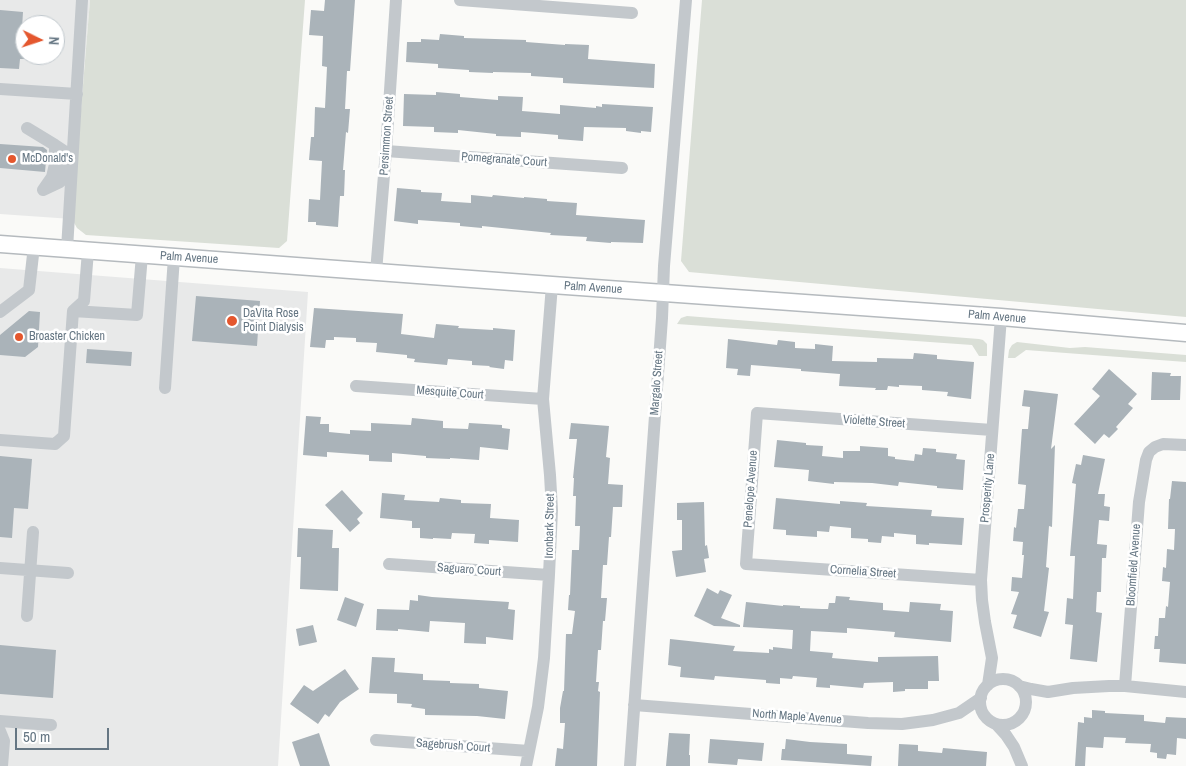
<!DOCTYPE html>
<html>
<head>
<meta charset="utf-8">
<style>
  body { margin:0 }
  #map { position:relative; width:1186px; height:766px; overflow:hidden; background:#fafaf8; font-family:"Archivo Narrow",sans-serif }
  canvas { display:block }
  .north { position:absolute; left:15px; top:15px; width:50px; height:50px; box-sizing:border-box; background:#fff; border:1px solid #c1c8cd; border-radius:50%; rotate:94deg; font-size:14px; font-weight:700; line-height:20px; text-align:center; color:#657683 }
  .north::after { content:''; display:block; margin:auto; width:18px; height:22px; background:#e4572e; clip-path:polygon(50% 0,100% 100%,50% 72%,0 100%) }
  .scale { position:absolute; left:15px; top:728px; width:94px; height:22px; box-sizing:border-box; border:2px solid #657683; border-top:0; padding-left:6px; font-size:15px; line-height:18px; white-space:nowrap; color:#657683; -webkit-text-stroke:4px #fff; paint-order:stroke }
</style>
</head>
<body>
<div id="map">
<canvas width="1186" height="766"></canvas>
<div class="north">N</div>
<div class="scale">50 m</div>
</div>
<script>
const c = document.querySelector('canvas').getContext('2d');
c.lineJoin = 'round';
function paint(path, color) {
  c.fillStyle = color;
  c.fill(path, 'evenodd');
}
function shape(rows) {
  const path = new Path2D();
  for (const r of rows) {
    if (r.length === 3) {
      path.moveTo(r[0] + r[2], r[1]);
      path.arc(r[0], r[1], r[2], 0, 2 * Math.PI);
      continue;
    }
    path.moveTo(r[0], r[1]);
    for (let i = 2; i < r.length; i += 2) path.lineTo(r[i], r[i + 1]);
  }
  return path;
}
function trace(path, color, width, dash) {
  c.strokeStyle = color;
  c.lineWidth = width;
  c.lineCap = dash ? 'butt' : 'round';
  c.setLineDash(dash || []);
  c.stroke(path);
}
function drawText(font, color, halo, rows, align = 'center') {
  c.font = font + ' "Archivo Narrow",sans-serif';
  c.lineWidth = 5;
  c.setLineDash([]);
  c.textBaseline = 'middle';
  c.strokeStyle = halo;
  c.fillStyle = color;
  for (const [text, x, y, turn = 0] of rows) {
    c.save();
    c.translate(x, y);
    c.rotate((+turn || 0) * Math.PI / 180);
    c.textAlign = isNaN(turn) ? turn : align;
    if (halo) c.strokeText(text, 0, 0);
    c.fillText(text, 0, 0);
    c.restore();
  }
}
const built = shape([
  [0,0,90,0,72,219,0,214],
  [25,25,55,25,55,55,25,55],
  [0,268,308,292,278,766,0,766]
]);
const green = shape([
  [90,0,305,0,287,241,279,248,86,235,77,228,72,219],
  [702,0,1186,0,1186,317,689,272,681,261],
  [687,316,979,339,983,340,987,344,987,356,979,356,972,345,677,324,681,318],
  [1017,342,1070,348,1085,347,1186,355,1186,362,1026,350,1015,358,1008,358,1009,350,1012,345]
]);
const building = shape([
  [325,0,355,0,350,71,347,71,345,109,350,109,348,133,346,132,343,170,345,170,344,196,340,196,338,227,316,225,316,222,308,222,309,199,320,200,322,161,309,160,311,137,314,137,315,107,325,108,327,67,322,66,323,36,309,35,311,10,324,11],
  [0,10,23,12,21,44,25,44,25,59,20,59,19,69,0,68],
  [440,34,464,36,464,38,526,40,526,42,565,45,565,44,589,45,588,59,655,64,654,88,563,83,563,78,531,76,531,73,493,72,493,73,469,72,469,70,438,68,438,64,406,62,407,42,421,42,421,39,439,40],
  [436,92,460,94,460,97,498,100,498,96,523,97,522,111,560,114,560,105,596,108,596,106,602,107,602,104,653,107,651,132,641,131,641,133,626,131,626,128,584,127,583,141,558,139,558,135,521,132,521,137,496,136,496,134,458,130,458,133,434,132,434,127,403,126,404,94,436,95],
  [0,144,43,147,47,150,45,172,0,168],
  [397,188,421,190,421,192,442,193,441,201,471,203,471,195,492,197,493,195,524,198,524,197,547,199,547,201,577,203,576,215,645,220,643,243,611,242,611,243,586,241,587,237,550,235,551,233,482,226,482,228,460,226,460,223,418,220,418,224,394,221],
  [196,296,260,301,257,346,192,341],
  [314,308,403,314,401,334,434,338,436,324,459,326,458,328,493,330,493,328,515,330,513,361,505,360,504,369,489,367,490,366,472,365,472,361,448,359,447,365,414,362,415,359,407,358,407,355,376,352,377,343,356,342,356,338,334,337,334,340,326,340,325,348,310,347],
  [29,311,40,312,38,347,25,357,0,355,0,335],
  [728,339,777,345,778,340,795,342,795,348,815,349,815,344,833,346,832,361,877,362,877,358,913,359,914,353,937,355,937,359,974,362,971,399,947,396,948,392,922,390,922,386,899,385,899,387,888,386,887,390,875,390,876,388,839,386,840,374,801,371,801,369,751,365,750,376,737,375,738,369,726,368],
  [87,349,132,352,131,366,86,363],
  [1109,369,1137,394,1128,404,1133,408,1116,427,1118,429,1109,438,1104,434,1095,444,1074,424,1100,396,1092,389],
  [1152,372,1171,373,1170,376,1181,376,1180,400,1151,400],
  [1024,390,1058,394,1051,449,1055,445,1052,527,1049,526,1046,567,1049,568,1044,611,1049,612,1041,637,1013,628,1017,615,1011,614,1019,592,1011,591,1012,577,1022,578,1024,555,1022,555,1023,542,1013,541,1014,527,1016,528,1018,509,1024,509,1026,485,1018,484,1022,429,1028,429,1030,407,1022,406],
  [306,416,321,417,320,424,329,424,329,432,350,434,350,430,371,431,371,423,411,425,412,418,443,421,443,428,468,429,469,423,502,425,502,428,510,429,508,450,480,447,479,460,450,458,450,459,426,458,426,456,392,453,392,462,369,461,369,455,327,452,327,457,303,455],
  [571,423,609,426,606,457,610,458,608,484,623,485,622,507,613,507,611,537,609,537,607,565,603,565,601,598,607,598,605,621,603,621,601,650,598,650,596,682,599,682,598,691,600,692,597,766,555,766,557,748,563,749,565,723,560,723,560,708,563,691,564,691,566,634,572,634,575,611,568,610,569,595,570,595,572,550,579,550,580,526,575,526,576,496,573,496,574,478,573,478,577,439,569,439],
  [777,440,806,443,806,445,823,446,822,456,843,458,843,451,860,451,860,446,888,448,888,456,895,457,895,459,914,461,915,454,922,455,923,448,936,449,936,452,957,454,956,459,965,460,963,490,937,488,937,486,899,482,898,486,872,483,834,482,834,484,808,481,809,470,774,467],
  [1083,455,1105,459,1098,494,1105,494,1104,506,1110,507,1109,521,1099,520,1097,544,1107,545,1106,558,1102,558,1101,592,1097,592,1096,612,1102,613,1097,662,1070,659,1073,625,1065,624,1067,598,1073,599,1075,556,1070,556,1076,484,1072,483,1076,464,1081,465],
  [0,456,32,459,28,509,14,508,12,538,0,537],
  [1172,481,1186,482,1186,664,1159,662,1160,649,1154,649,1155,636,1158,636,1159,618,1165,618,1166,606,1168,607,1170,582,1162,581,1163,567,1166,568,1167,549,1174,550,1175,529,1168,529,1169,499,1170,499],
  [342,490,363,513,357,519,360,523,350,532,325,505],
  [382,493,405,495,404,500,439,502,440,498,461,500,461,503,491,504,490,518,519,520,518,542,489,540,489,544,474,543,475,534,452,533,451,539,433,538,433,539,420,538,420,528,412,528,412,521,380,518],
  [776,498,840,504,840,501,867,503,866,506,932,510,931,516,964,518,962,545,929,543,929,545,916,544,916,535,894,533,894,537,882,536,881,543,868,542,868,539,851,538,851,528,830,526,829,532,817,531,817,537,786,535,786,530,773,529],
  [704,502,705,546,707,545,709,558,704,559,706,572,676,577,672,551,682,550,682,520,677,520,677,503],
  [298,528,333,530,332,548,339,548,338,591,300,589,301,557,297,557],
  [707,588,718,594,720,590,732,595,721,618,740,625,740,627,714,626,694,616],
  [418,595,432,597,509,602,508,609,515,610,513,640,486,637,486,644,464,643,465,623,430,621,429,632,398,629,398,631,376,630,377,609,409,610,410,600,418,601],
  [836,596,850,597,849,600,883,603,883,610,909,612,910,602,941,604,940,610,953,611,951,642,894,637,895,632,847,628,847,633,811,631,810,651,833,653,832,658,878,662,878,657,938,656,939,681,928,681,928,689,905,689,905,691,893,692,893,682,864,683,863,688,830,685,830,688,816,687,817,678,793,676,792,679,780,678,780,684,766,683,766,680,715,676,714,680,680,677,681,667,668,665,670,639,735,646,733,651,769,653,769,649,773,650,773,647,792,649,793,630,743,627,746,602,783,606,783,605,800,606,800,608,822,609,828,609,829,603,835,603],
  [345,597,364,604,356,627,337,620],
  [313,625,317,642,299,646,296,629],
  [0,645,56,650,53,698,0,694],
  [372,657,395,658,394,672,423,674,423,680,450,681,450,683,479,684,479,688,508,691,505,719,477,716,425,715,425,709,411,707,412,704,397,703,397,694,369,693],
  [345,669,359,689,340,702,329,717,325,714,318,724,290,704,304,685,313,691],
  [1092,710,1105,711,1105,713,1144,715,1144,721,1165,723,1166,717,1186,718,1186,739,1177,738,1176,755,1167,754,1166,759,1157,758,1157,753,1150,752,1151,744,1125,743,1126,738,1104,737,1103,748,1086,747,1085,766,1075,766,1078,722,1084,723,1084,717,1092,718],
  [319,733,330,766,300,766,292,742],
  [669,733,690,734,689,755,690,755,690,766,666,766],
  [710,739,764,743,762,761,738,759,737,765,708,763],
  [786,739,810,742,847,744,847,754,872,756,871,766,781,760,782,749,785,749],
  [899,744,918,745,918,751,942,753,943,748,987,752,986,766,898,766]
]);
const minor = shape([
  [460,0,632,13],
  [0,89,77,94],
  [27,128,55,145,55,164,52,177,43,190,60,182,64,171,65,161,64,151,55,145],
  [386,151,622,168],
  [67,249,82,0],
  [376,272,386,151,396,0],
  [73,311,137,315,142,255],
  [0,312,29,290,34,246],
  [356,386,543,399],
  [165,388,174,257],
  [0,440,55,444,64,436,73,311,84,301,88,251],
  [389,564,549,575],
  [0,568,68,573],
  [981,580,746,564,757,413,992,430],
  [27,616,33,532],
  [1003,702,23],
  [988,685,992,658,985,622,982,600,981,580,1001,317],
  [1019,686,1031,689,1048,692,1073,688,1109,686,1125,686,1186,692],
  [1125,686,1139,502,1146,460,1149,452,1155,447,1163,444,1186,445],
  [634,705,868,723,902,724,933,720,959,713,981,698],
  [0,721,51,725],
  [996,724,1006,735,1014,747,1022,766],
  [0,731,4,741,2,766],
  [376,740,529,751],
  [526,766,538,707,544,658,549,575,552,510,550,475,543,399,552,285],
  [630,766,662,318,664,266,686,0]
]);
const major = shape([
  [0,244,552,285,1001,317,1186,333]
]);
const markers = [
  [12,159,5,"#e4572e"],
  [232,321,6,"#e4572e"],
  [19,337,5,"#e4572e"]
];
const streetNames = [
  ["Persimmon Street",387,136,-86],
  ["Pomegranate Court",504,160,4],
  ["Palm Avenue",189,258,4],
  ["Palm Avenue",593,288,4],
  ["Palm Avenue",997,317,5],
  ["Margalo Street",657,383,-86],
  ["Mesquite Court",450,393,4],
  ["Violette Street",874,422,4],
  ["Prosperity Lane",988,488,-85],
  ["Penelope Avenue",751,489,-86],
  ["Ironbark Street",550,526,-89],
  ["Bloomfield Avenue",1134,565,-86],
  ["Saguaro Court",469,570,4],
  ["Cornelia Street",863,572,4],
  ["North Maple Avenue",797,717,4],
  ["Sagebrush Court",453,746,4]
];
const poiNames = [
  ["McDonald's",22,159],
  ["DaVita Rose",243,314],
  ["Point Dialysis",243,328],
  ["Broaster Chicken",29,337]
];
paint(built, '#e8e9e9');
paint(green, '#dadfd7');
paint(building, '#aab3b9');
trace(major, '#b5babe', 19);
trace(minor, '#c3c8cc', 12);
trace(major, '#fff', 16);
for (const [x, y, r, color] of markers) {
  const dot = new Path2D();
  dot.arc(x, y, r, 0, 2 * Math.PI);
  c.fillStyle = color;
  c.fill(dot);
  trace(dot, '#fff', 2);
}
drawText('12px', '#657683', '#fff', streetNames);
drawText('12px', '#657683', '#fff', poiNames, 'left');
</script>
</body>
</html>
